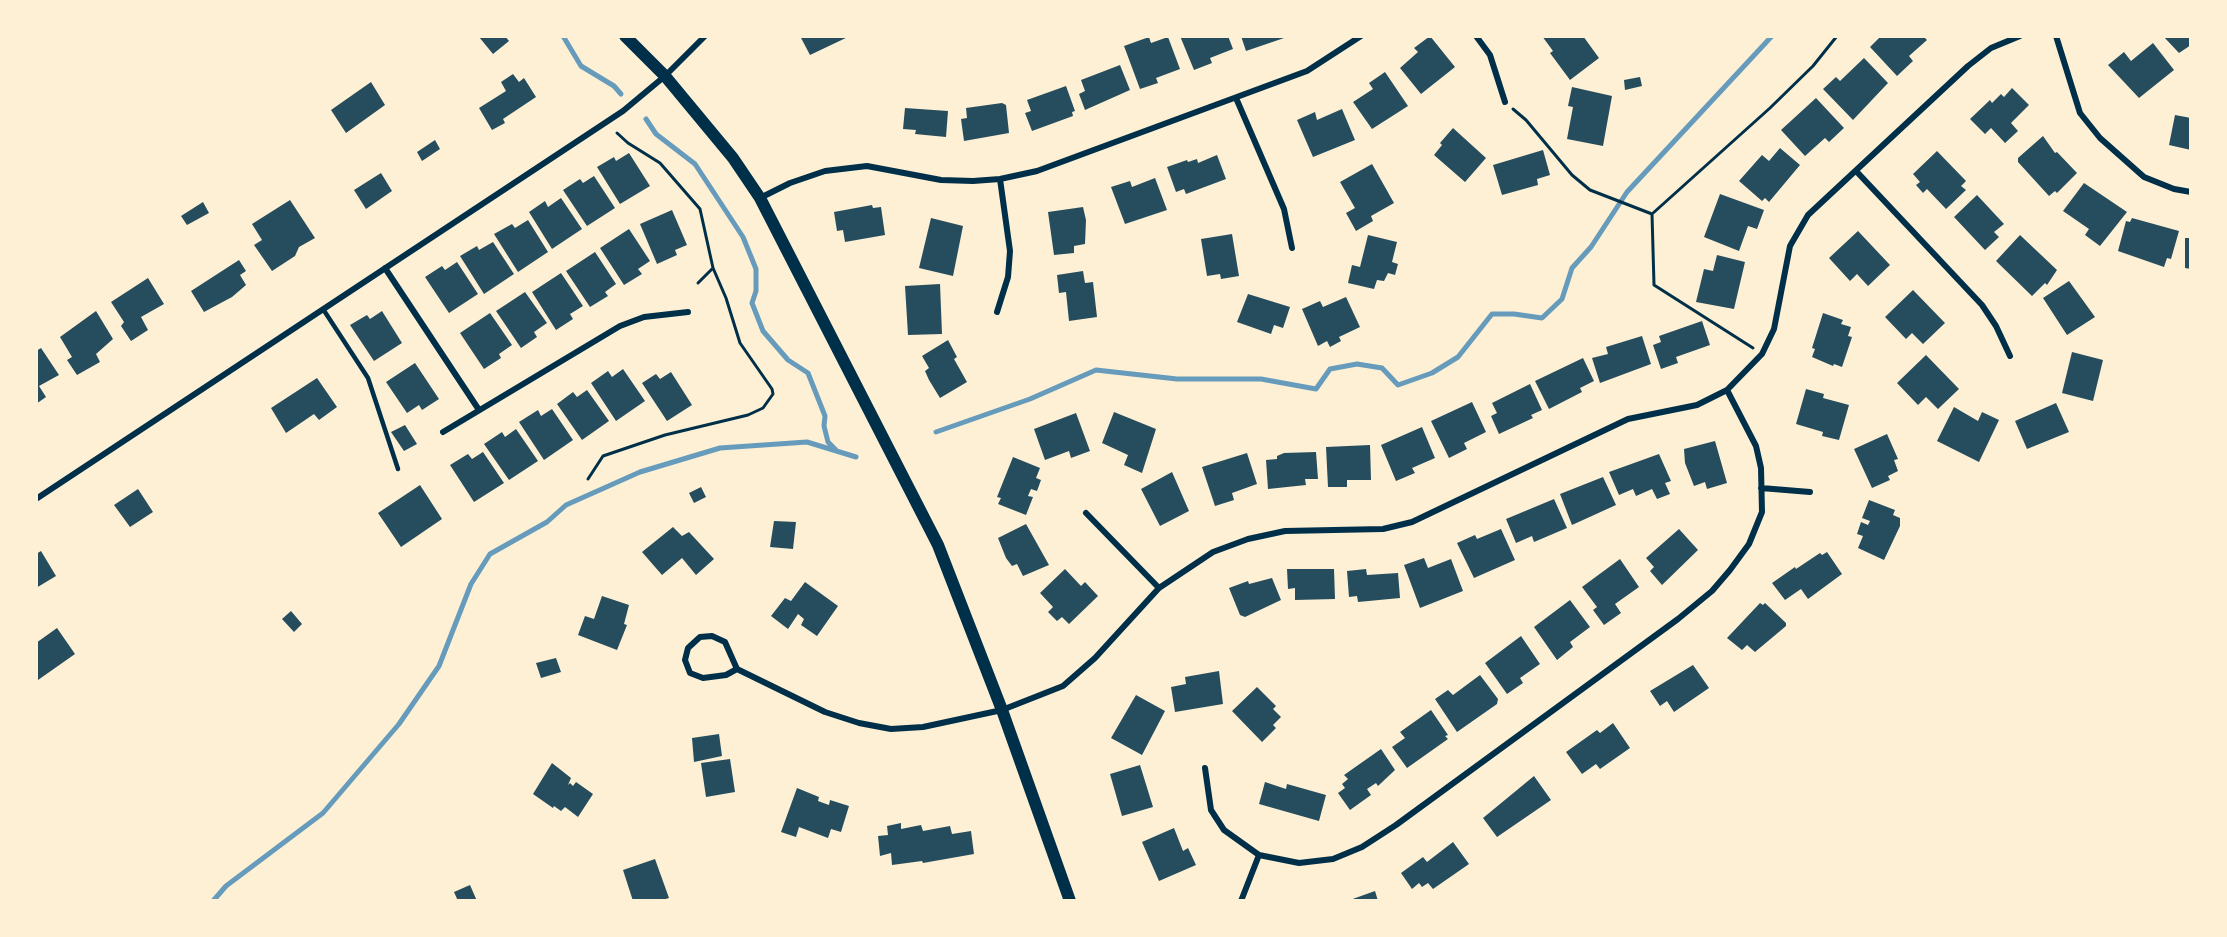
<!DOCTYPE html>
<html>
<head>
<meta charset="utf-8">
<style>
  body { margin:0 }
  #map { position:relative; width:2227px; height:937px; overflow:hidden; background:#fdf0d5; font-family:"Exo 2",sans-serif }
  canvas { display:block }
  .frame { position:absolute; inset:0; border:38px solid #fdf0d5; pointer-events:none }
</style>
</head>
<body>
<div id="map">
<canvas width="2227" height="937"></canvas>
<div class="frame"></div>
</div>
<script>
const c = document.querySelector('canvas').getContext('2d');
c.lineJoin = 'round';
function shape(rows) {
  const path = new Path2D();
  for (const r of rows) {
    path.moveTo(r[0], r[1]);
    for (let i = 2; i < r.length; i += 2) path.lineTo(r[i], r[i + 1]);
  }
  return path;
}
function trace(path, color, width, dash) {
  c.strokeStyle = color;
  c.lineWidth = width;
  c.lineCap = dash ? 'butt' : 'round';
  c.setLineDash(dash || []);
  c.stroke(path);
}
function paint(path, color) {
  c.fillStyle = color;
  c.fill(path, 'evenodd');
}
const stream = shape([
  [563,36,581,66,614,86,621,94],
  [646,119,656,134,695,164,743,237,756,269,756,291,752,303,763,331,788,360,808,373,825,416,824,426,828,442,836,450],
  [936,432,1030,399,1096,370,1177,379,1261,379,1316,389,1330,369,1357,364,1382,368,1398,385,1432,373,1458,357,1492,314,1514,314,1542,318,1562,299,1572,268,1591,247,1627,192,1772,36],
  [213,901,226,886,323,813,399,724,439,666,471,584,490,554,547,522,566,505,640,472,720,448,807,442,856,457]
]);
const building = shape([
  [481,36,505,36,509,41,493,54,479,37],
  [800,36,850,36,810,55],
  [1180,36,1228,36,1233,49,1210,58,1212,63,1194,70],
  [1241,36,1290,36,1246,51],
  [1430,36,1455,67,1421,94,1400,68,1418,52,1414,48],
  [1542,36,1583,36,1599,58,1570,80,1550,53,1553,51],
  [1881,36,1923,36,1927,40,1909,56,1913,61,1897,76,1870,47],
  [2163,36,2191,36,2191,45,2179,53],
  [1149,37,1151,43,1168,37,1180,69,1156,78,1158,83,1140,89,1124,46],
  [2153,43,2174,70,2139,98,2108,65,2124,52,2131,61],
  [1864,58,1888,83,1853,120,1823,89,1836,77,1840,81],
  [1120,65,1130,90,1085,110,1079,94,1085,91,1081,80],
  [1385,72,1408,106,1372,129,1353,102,1373,89,1369,83],
  [513,74,519,82,524,78,536,97,503,119,505,123,492,130,479,108,506,91,501,82],
  [1640,77,1642,86,1625,90,1624,80],
  [371,82,385,105,346,133,331,110],
  [1066,86,1075,111,1072,112,1073,116,1032,131,1025,113,1031,111,1027,100],
  [1572,87,1612,96,1603,146,1567,139,1573,107,1568,106],
  [2012,88,2029,105,2011,123,2018,131,2005,143,1991,128,1985,134,1970,119,1990,100,1992,103,2001,94,2004,97],
  [1816,98,1844,128,1829,142,1825,138,1805,156,1781,130],
  [1002,103,1006,105,1009,133,964,141,961,119,967,118,966,108],
  [905,108,948,111,946,137,915,134,916,130,903,129],
  [1342,109,1355,140,1313,157,1297,120,1315,112,1317,120],
  [2175,115,2191,118,2191,150,2169,145],
  [1453,128,1486,158,1465,182,1434,155,1442,145,1440,143],
  [2043,136,2055,153,2057,152,2077,173,2057,193,2055,191,2049,196,2018,162,2018,158],
  [435,140,440,149,422,161,417,152],
  [1780,148,1800,165,1769,202,1765,198,1762,201,1739,181,1762,155,1769,161],
  [1543,150,1550,175,1537,179,1538,185,1502,195,1493,165],
  [1937,151,1966,181,1961,186,1966,190,1946,209,1927,189,1923,193,1916,185,1920,182,1913,174],
  [629,153,650,186,620,204,597,167,614,157,616,161],
  [1217,155,1226,179,1186,194,1184,189,1176,192,1167,167,1187,160,1188,162,1197,159,1198,163],
  [1372,164,1394,203,1371,216,1373,221,1356,231,1346,213,1355,208,1340,182],
  [381,173,392,191,366,209,354,190],
  [594,176,615,208,587,226,563,190,580,179,583,183],
  [1155,178,1167,210,1125,224,1111,187,1130,181,1132,187],
  [2084,183,2127,212,2100,246,2085,235,2089,229,2063,211],
  [1720,194,1764,210,1757,229,1748,226,1739,251,1704,237],
  [1977,195,2004,224,1994,232,1999,237,1985,250,1954,217],
  [561,198,582,229,552,249,529,212,545,201,548,207],
  [290,200,315,238,299,247,295,256,272,271,254,245,262,240,252,224],
  [203,202,209,213,187,225,181,216],
  [872,205,873,208,881,207,885,235,845,242,843,230,837,231,834,212],
  [1083,207,1086,220,1085,244,1074,246,1074,253,1054,255,1048,212],
  [672,210,687,245,675,250,677,255,657,264,640,224],
  [931,218,963,226,953,276,919,268],
  [2132,218,2179,231,2171,259,2167,258,2164,267,2118,251,2126,221,2130,222],
  [528,220,548,252,518,272,494,234,512,224,515,228],
  [629,229,650,261,638,269,642,274,624,285,600,248],
  [1858,231,1890,265,1868,286,1857,274,1850,281,1829,258],
  [1232,234,1239,276,1221,279,1220,274,1207,276,1201,239],
  [1368,235,1397,242,1392,262,1398,264,1395,275,1388,273,1384,281,1377,280,1374,289,1348,283,1352,265,1360,267],
  [2020,235,2057,270,2047,285,2045,283,2032,296,1996,261],
  [2185,238,2191,238,2191,269,2185,268],
  [493,242,514,274,484,294,460,256,477,246,479,250],
  [595,252,616,284,605,292,608,296,590,307,566,271],
  [1717,255,1745,262,1734,309,1696,302,1704,269,1713,271],
  [239,260,246,271,240,275,246,285,232,297,204,312,191,291],
  [457,262,478,294,449,313,425,277,442,266,445,270],
  [1083,271,1085,283,1093,282,1097,317,1069,321,1066,292,1059,293,1057,275],
  [561,273,583,306,570,314,573,319,556,330,532,292],
  [148,278,164,304,141,317,148,330,131,341,121,326,124,322,111,302],
  [2069,281,2095,317,2067,335,2043,298],
  [940,284,942,334,908,335,905,286],
  [1913,290,1945,323,1923,344,1912,333,1906,339,1885,317],
  [525,292,547,323,534,332,537,337,521,348,496,311],
  [1248,294,1290,307,1283,328,1274,325,1271,334,1237,322],
  [1346,297,1360,327,1339,337,1341,341,1330,347,1327,341,1318,346,1302,309,1320,301,1323,307],
  [96,311,113,339,96,354,100,362,77,375,67,360,72,357,60,337],
  [382,311,402,343,374,361,350,325,367,315,370,319],
  [490,313,512,345,499,354,501,358,484,369,460,333],
  [1823,313,1843,320,1841,324,1851,327,1848,336,1852,337,1842,367,1834,364,1833,366,1812,357,1815,349,1812,348],
  [1702,321,1710,345,1676,357,1678,363,1661,369,1653,345,1661,342,1659,336],
  [1642,336,1651,364,1600,383,1592,358,1608,354,1606,347],
  [948,340,957,357,954,359,967,382,940,398,929,380,925,371,929,368,922,356],
  [41,348,59,375,39,386,46,397,36,404,36,351],
  [2072,352,2103,360,2093,401,2062,393],
  [1926,355,1959,389,1938,409,1926,397,1918,405,1897,383],
  [1583,358,1594,381,1580,388,1582,392,1549,409,1535,381],
  [415,363,439,399,422,410,419,405,407,413,386,382],
  [623,369,645,401,616,421,591,383,608,371,612,377],
  [671,372,692,405,667,421,642,383,656,374,660,379],
  [317,378,337,407,319,420,314,414,286,433,271,408],
  [1530,384,1542,410,1531,415,1533,418,1499,434,1491,416,1497,413,1492,403],
  [1806,389,1824,394,1823,398,1849,405,1839,440,1822,436,1823,432,1796,424],
  [587,390,609,421,582,440,557,404,573,392,577,397],
  [1472,402,1486,432,1464,443,1467,449,1449,458,1431,421],
  [2056,403,2069,432,2027,449,2015,421],
  [1954,407,1978,421,1982,412,1999,420,1979,462,1937,441],
  [552,409,573,440,544,460,519,422,538,410,541,416],
  [1114,412,1156,429,1142,473,1124,465,1128,455,1102,443],
  [1076,413,1090,451,1071,458,1069,451,1045,460,1034,429],
  [405,425,417,444,404,451,391,432],
  [1422,427,1435,458,1412,468,1415,473,1396,481,1381,445],
  [516,429,538,461,509,480,484,444,502,432,505,437],
  [1887,434,1898,459,1894,460,1898,471,1888,476,1890,480,1872,488,1854,449],
  [1715,441,1727,483,1707,489,1705,482,1694,486,1685,463,1684,449],
  [1370,445,1371,480,1347,480,1347,487,1328,487,1326,447],
  [483,452,504,483,474,502,450,465,468,454,472,459],
  [1316,452,1318,479,1305,479,1306,485,1268,489,1266,460,1277,459,1277,456,1284,453],
  [1247,453,1257,484,1232,493,1234,500,1215,506,1202,467],
  [1659,454,1671,481,1665,483,1670,494,1657,499,1652,489,1636,496,1633,489,1619,495,1609,472],
  [1013,457,1040,468,1036,478,1041,480,1037,491,1031,489,1028,496,1033,497,1026,515,998,504,1001,498,997,497],
  [1172,472,1189,511,1160,526,1141,489],
  [1603,477,1616,505,1572,525,1560,494],
  [420,485,442,519,401,547,378,513],
  [701,487,706,497,694,503,689,493],
  [138,489,153,512,130,527,114,505],
  [1554,499,1567,528,1534,542,1532,536,1516,543,1506,519],
  [1869,500,1895,510,1893,515,1900,518,1900,526,1884,560,1858,548,1863,536,1857,534,1861,522,1868,525,1870,521,1862,518],
  [774,521,796,522,793,549,770,547],
  [1026,524,1049,565,1023,576,1017,564,1012,566,1006,558,998,538],
  [673,527,682,536,689,532,714,559,696,575,682,558,662,575,642,552],
  [1501,529,1515,560,1474,578,1457,543,1475,535,1477,539],
  [1679,529,1698,550,1662,585,1650,571,1654,567,1646,558],
  [41,551,56,576,36,588,36,554],
  [1827,552,1842,574,1808,599,1801,589,1785,600,1772,583,1795,567,1796,569,1820,553,1822,555],
  [1424,558,1428,568,1451,559,1463,591,1420,608,1404,565],
  [1620,559,1639,587,1615,604,1621,613,1604,625,1593,610,1597,607,1582,587],
  [1065,569,1081,586,1085,582,1098,596,1069,624,1062,617,1057,621,1048,612,1053,607,1040,593],
  [1287,569,1334,569,1335,599,1295,600,1295,588,1288,589],
  [1366,569,1367,575,1398,573,1400,598,1358,602,1357,596,1349,597,1347,571],
  [1272,578,1281,600,1245,617,1240,615,1229,588,1248,581,1249,584],
  [805,582,838,606,817,636,801,625,804,619,798,614,788,629,771,616,785,598,791,601],
  [602,596,629,605,624,624,627,625,617,650,578,635,585,616,594,619],
  [1570,600,1590,627,1570,642,1573,647,1557,660,1534,627],
  [1760,603,1763,605,1765,603,1786,623,1786,626,1755,652,1747,645,1742,650,1727,638],
  [291,611,302,624,294,632,282,619],
  [57,628,75,654,38,680,36,643],
  [1521,636,1540,664,1520,678,1523,683,1507,694,1485,663],
  [556,658,561,672,541,678,536,663],
  [1693,665,1709,688,1674,712,1667,701,1660,706,1650,691],
  [1219,671,1223,704,1175,712,1171,687,1186,684,1185,677],
  [1480,675,1498,699,1497,704,1457,732,1435,699,1448,690,1453,695],
  [1257,687,1276,706,1273,709,1281,717,1273,725,1276,728,1262,742,1232,711],
  [1136,695,1165,711,1142,755,1111,738],
  [1431,710,1448,735,1445,736,1448,739,1407,768,1392,747,1405,738,1400,732],
  [1613,723,1630,748,1600,769,1596,764,1582,774,1566,752,1597,730,1600,733],
  [719,734,722,756,694,762,692,738],
  [1381,749,1395,770,1378,786,1376,783,1367,789,1371,795,1350,810,1338,793,1345,788,1342,784,1348,779,1344,775],
  [730,759,735,792,706,797,701,763],
  [552,763,571,778,568,785,570,783,573,786,576,782,593,794,578,817,565,807,561,811,554,806,553,808,533,794],
  [1140,765,1153,807,1122,816,1110,774],
  [1534,776,1551,800,1497,837,1483,818],
  [1265,782,1286,789,1287,784,1326,795,1319,821,1259,804],
  [797,788,819,797,818,801,829,805,830,800,849,806,841,832,831,829,828,838,799,827,796,837,781,832],
  [901,823,901,829,921,825,923,831,950,826,952,834,971,831,974,854,923,863,922,861,892,865,891,853,880,856,878,836,888,835,887,826],
  [1174,828,1183,851,1188,848,1196,865,1159,881,1142,842],
  [1453,842,1469,864,1433,889,1428,883,1422,887,1419,883,1412,889,1401,873,1423,857,1427,862],
  [655,859,669,898,659,901,633,901,623,870],
  [470,885,477,901,458,901,454,892],
  [1375,891,1378,901,1347,901]
]);
const path = shape([
  [1513,109,1526,120,1572,175,1590,190,1652,214],
  [698,283,713,268],
  [1753,348,1654,285,1652,214,1770,108,1813,66,1837,36],
  [588,479,603,456,665,435,748,415,763,408,773,394,772,389,740,343,726,298,713,268,700,209,660,163,628,143,617,133]
]);
const service = shape([
  [323,309,368,378,398,469]
]);
const minor = shape([
  [1476,36,1490,55,1505,102],
  [2056,36,2080,113,2100,138,2144,177,2174,189,2191,192],
  [1236,98,1284,209,1292,248],
  [1857,172,1982,305,1996,326,2010,356],
  [760,198,790,183,825,171,867,166,941,180,973,181,1000,179,1037,171,1307,71,1361,36],
  [385,268,479,410],
  [997,312,1008,277,1010,251,1000,179],
  [443,432,620,326,644,317,688,312],
  [1761,488,1810,492],
  [36,499,623,111,665,76,705,36],
  [1086,513,1159,588],
  [737,669,725,642,712,636,700,637,688,648,685,660,690,673,703,678,726,675,737,669,825,712,859,723,891,729,923,727,1002,710,1063,686,1095,658,1159,588,1213,552,1248,539,1285,531,1383,529,1412,522,1628,419,1697,405,1727,390,1762,354,1774,329,1790,246,1808,215,1968,66,1991,48,2020,36],
  [1205,768,1211,810,1224,830,1259,855,1299,863,1333,859,1362,847,1396,825,1678,619,1712,591,1730,570,1749,544,1762,512,1761,468,1756,446,1727,390],
  [1241,901,1259,855]
]);
const secondary = shape([
  [625,36,665,76,733,158,760,198,817,309,938,545,1002,710,1070,901]
]);
trace(stream, '#669bbc', 5);
paint(building, '#264d5e');
trace(path, '#003049', 3);
trace(service, '#003049', 4.5);
trace(minor, '#003049', 6);
trace(secondary, '#003049', 12);
</script>
</body>
</html>
